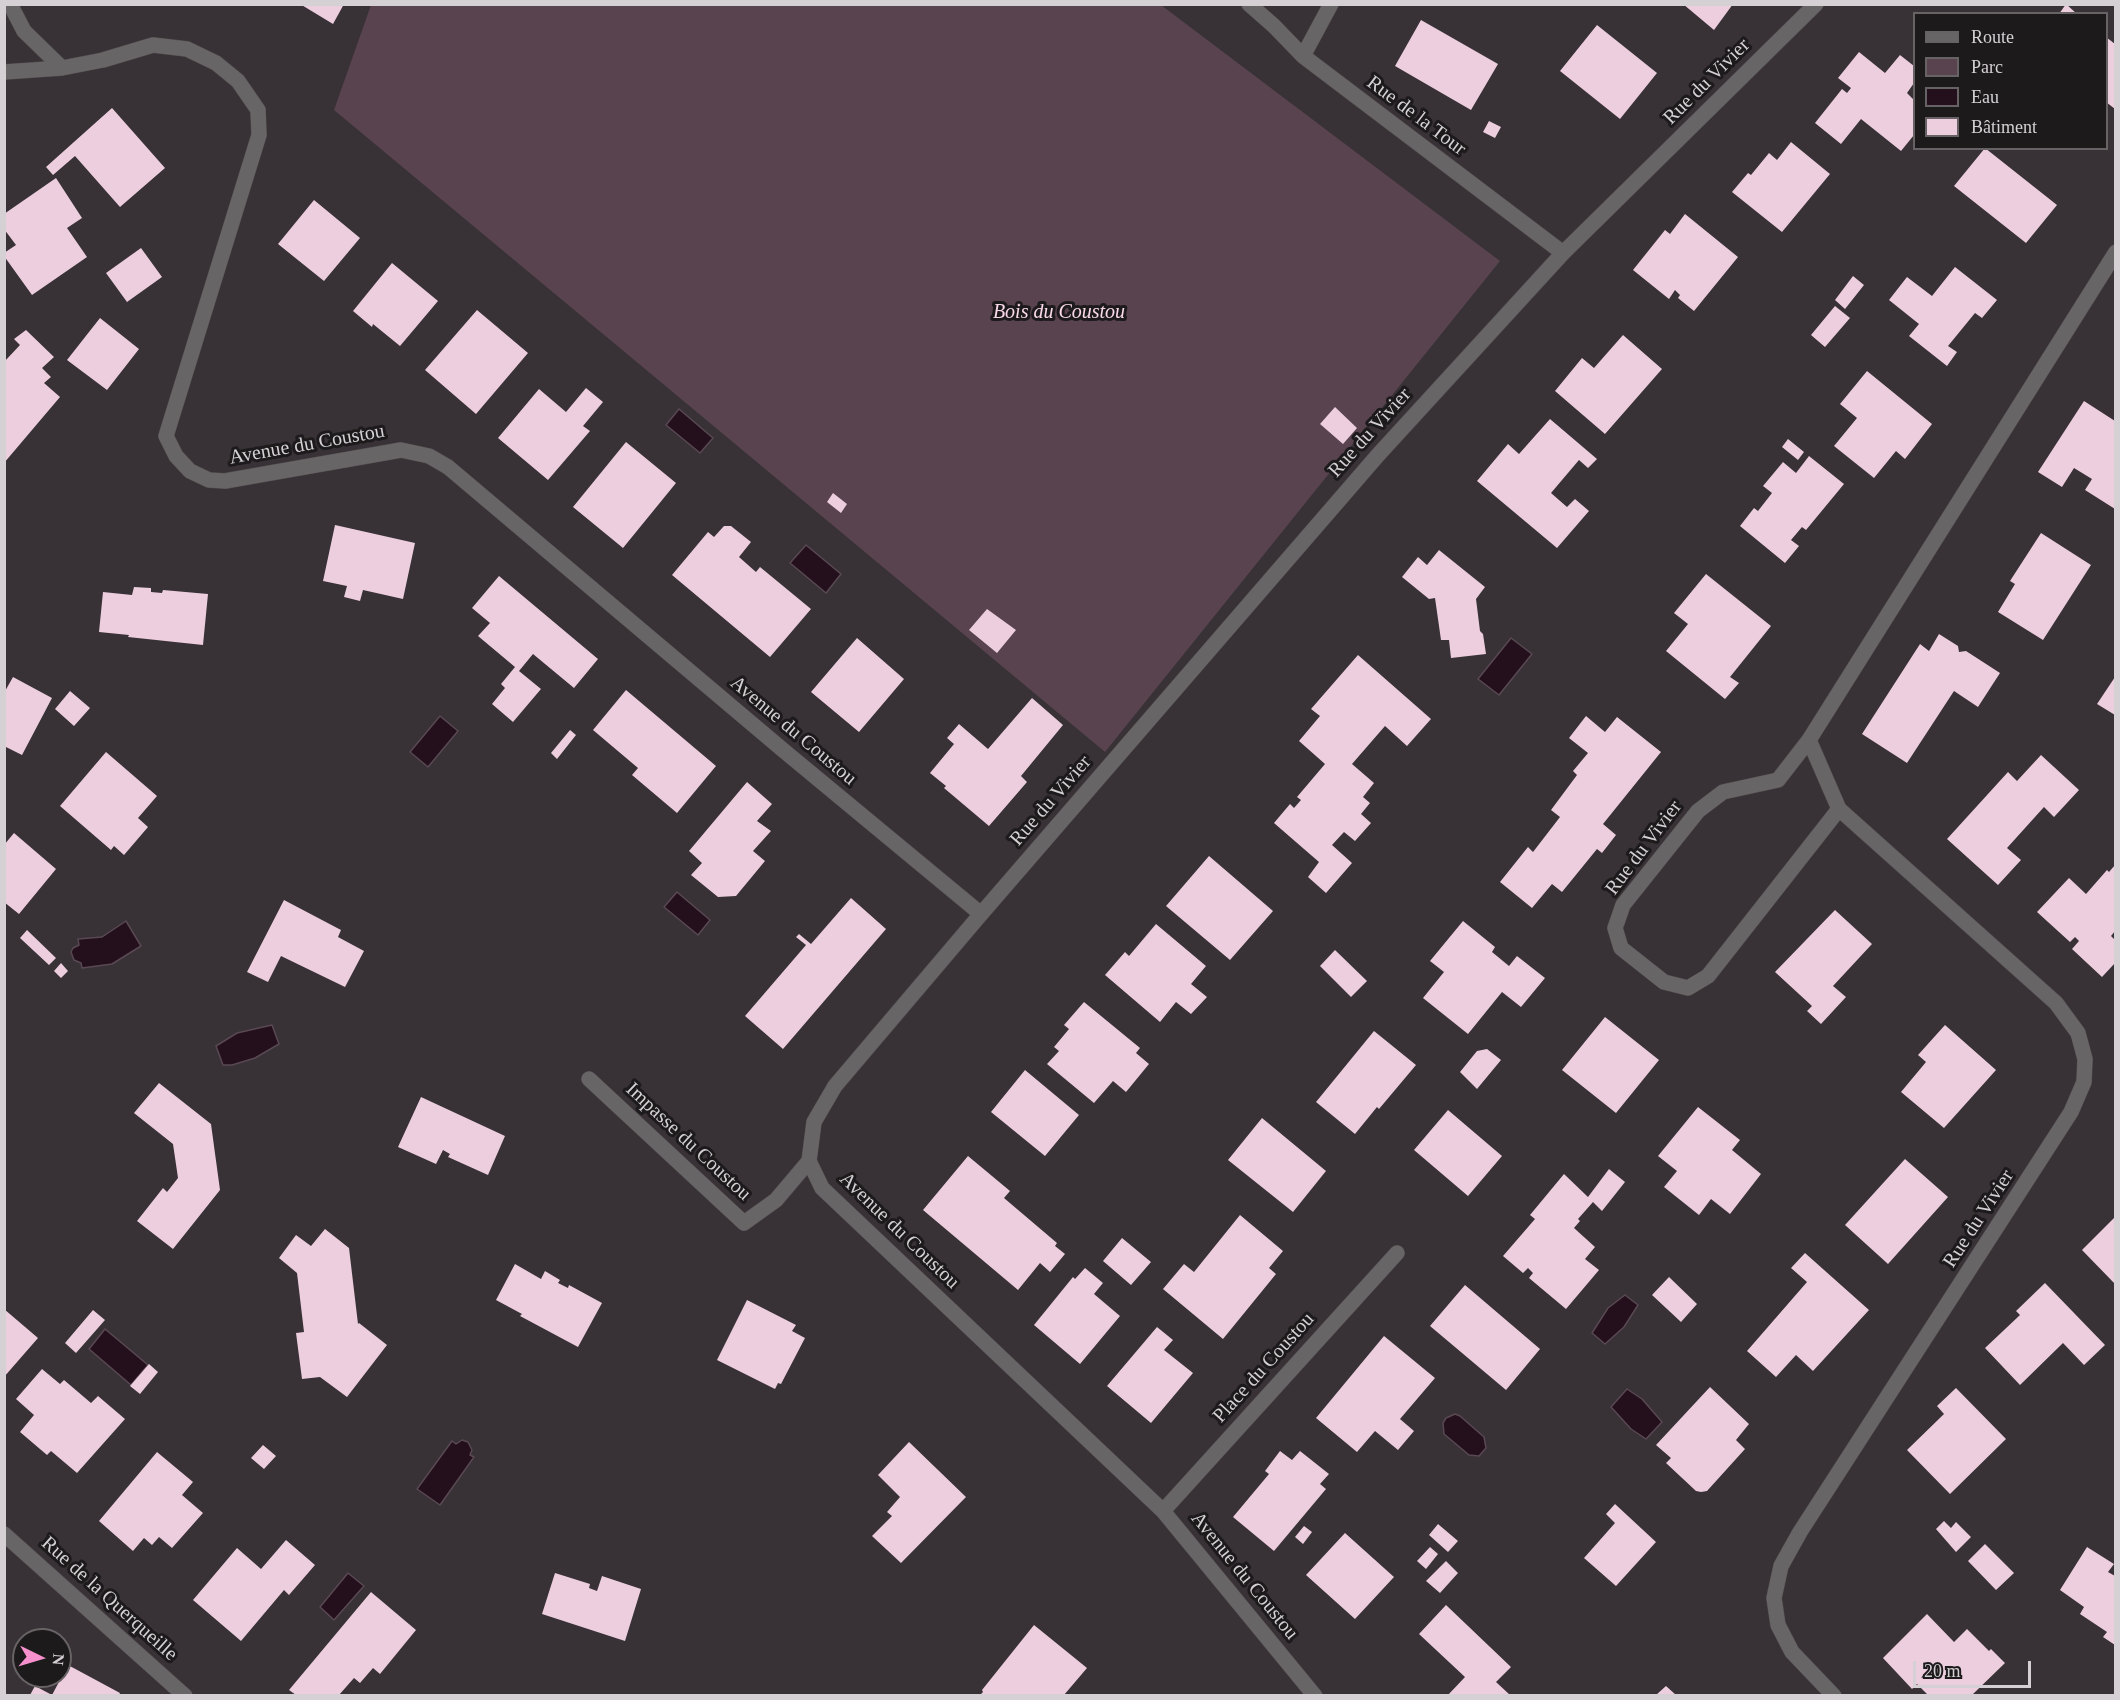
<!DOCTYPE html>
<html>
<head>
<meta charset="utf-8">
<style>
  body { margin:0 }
  #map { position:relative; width:2120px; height:1700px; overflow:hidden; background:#383135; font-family:"Times New Roman",serif }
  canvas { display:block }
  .frame { position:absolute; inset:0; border:6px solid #d5d0d3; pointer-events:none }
  .legend { position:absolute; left:1913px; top:12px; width:195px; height:138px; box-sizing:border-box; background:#1d1a1c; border:2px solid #676365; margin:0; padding:8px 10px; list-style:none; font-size:18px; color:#d5d0d3 }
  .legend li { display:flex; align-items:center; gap:12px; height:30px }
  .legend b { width:30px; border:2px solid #676365 }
  .north { position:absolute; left:12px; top:1628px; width:60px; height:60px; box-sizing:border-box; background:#1d1a1c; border:2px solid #676365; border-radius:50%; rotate:95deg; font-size:16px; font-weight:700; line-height:24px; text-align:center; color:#d5d0d3 }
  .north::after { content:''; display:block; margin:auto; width:21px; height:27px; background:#f890cd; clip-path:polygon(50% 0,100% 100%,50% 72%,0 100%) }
  .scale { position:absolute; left:1913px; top:1661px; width:118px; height:27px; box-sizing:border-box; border:3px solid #d5d0d3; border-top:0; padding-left:8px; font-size:18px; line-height:21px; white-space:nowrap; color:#d5d0d3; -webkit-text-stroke:4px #1d1a1c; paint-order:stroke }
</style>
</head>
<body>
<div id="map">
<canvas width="2120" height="1700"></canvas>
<div class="frame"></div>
<ul class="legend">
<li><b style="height:8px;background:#686566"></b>Route</li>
<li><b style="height:16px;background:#58434f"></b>Parc</li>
<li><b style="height:16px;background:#240f1c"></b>Eau</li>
<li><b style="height:16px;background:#edcede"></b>Bâtiment</li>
</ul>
<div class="north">N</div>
<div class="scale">20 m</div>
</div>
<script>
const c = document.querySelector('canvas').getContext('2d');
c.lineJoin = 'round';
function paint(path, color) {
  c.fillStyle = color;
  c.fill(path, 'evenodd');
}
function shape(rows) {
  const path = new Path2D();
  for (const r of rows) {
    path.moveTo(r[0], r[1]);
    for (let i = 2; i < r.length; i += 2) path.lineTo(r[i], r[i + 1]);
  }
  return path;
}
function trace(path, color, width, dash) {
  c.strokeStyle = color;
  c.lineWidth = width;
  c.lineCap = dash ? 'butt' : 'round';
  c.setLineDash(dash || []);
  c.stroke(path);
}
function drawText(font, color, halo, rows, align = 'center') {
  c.font = font + ' "Times New Roman",serif';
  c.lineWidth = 6;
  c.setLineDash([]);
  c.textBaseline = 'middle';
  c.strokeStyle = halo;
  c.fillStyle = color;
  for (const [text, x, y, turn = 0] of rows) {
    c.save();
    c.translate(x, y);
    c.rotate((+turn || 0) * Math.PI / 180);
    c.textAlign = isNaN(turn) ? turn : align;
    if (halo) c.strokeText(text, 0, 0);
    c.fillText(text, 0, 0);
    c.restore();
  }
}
const green = shape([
  [371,5,1161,5,1500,261,1105,752,334,110]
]);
const water = shape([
  [679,409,713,438,700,453,666,425,679,409],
  [806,545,841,574,826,593,790,563,806,545],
  [1511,638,1532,654,1499,695,1478,679,1511,638],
  [440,716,458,731,428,767,410,752,440,716],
  [677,892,710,920,698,935,664,907,677,892],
  [126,921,141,946,112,964,82,968,81,963,74,960,71,952,73,948,79,945,78,939,102,937,126,921],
  [272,1025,279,1044,255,1058,232,1065,223,1065,216,1046,237,1033,272,1025],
  [1625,1295,1638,1305,1624,1327,1605,1344,1592,1333,1608,1308,1625,1295],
  [105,1329,148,1365,131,1385,89,1349,105,1329],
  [1627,1389,1642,1399,1662,1422,1646,1439,1631,1429,1611,1407,1627,1389],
  [1455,1414,1460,1416,1484,1437,1486,1448,1479,1456,1469,1455,1444,1434,1443,1423,1446,1418,1455,1414],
  [452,1441,456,1444,462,1440,468,1442,472,1450,470,1455,474,1457,440,1505,417,1489,452,1441],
  [348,1573,364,1586,334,1620,320,1607,348,1573]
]);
const building = shape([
  [300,4,344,4,333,24],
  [1683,4,1733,4,1714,30],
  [2066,4,2077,14,2059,14],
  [1421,20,1498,64,1471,110,1395,66],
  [1597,25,1657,73,1620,119,1560,71],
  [2106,37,2115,44,2115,109,2106,102],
  [1859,52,1885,73,1900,55,1914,66,1914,83,1907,93,1914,100,1914,135,1901,151,1861,119,1841,144,1815,123,1842,89,1847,93,1851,88,1838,78],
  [112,108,165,168,120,207,75,156,53,175,46,167],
  [1489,121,1501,127,1495,138,1483,132],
  [1791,142,1830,174,1782,232,1732,192,1748,173,1751,175,1769,153,1777,160],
  [1985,148,2057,205,2026,243,1954,186],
  [56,178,82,218,67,228,87,257,32,295,4,256,4,253,16,245,4,229,4,214],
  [314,200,360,238,324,281,278,244],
  [1685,214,1738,257,1694,311,1678,298,1680,295,1675,290,1669,299,1633,270,1665,230,1670,234],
  [141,248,162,277,127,302,106,273],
  [392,263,438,301,400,346,373,324,372,327,353,311],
  [1955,267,1997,300,1982,318,1975,313,1948,346,1957,352,1947,366,1909,336,1919,324,1889,300,1907,277,1932,296],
  [1853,276,1864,285,1845,309,1835,300],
  [1835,306,1850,318,1825,347,1811,335],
  [477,310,528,353,476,414,425,370],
  [100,318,139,349,107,390,67,360],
  [26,330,54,357,42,368,51,377,44,383,60,397,4,463,4,362,20,345,14,339],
  [1623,335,1662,369,1605,434,1555,391,1582,358,1594,368],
  [1867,371,1932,424,1905,459,1896,451,1874,478,1834,446,1857,418,1840,404],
  [586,388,603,402,583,426,590,431,548,480,498,438,539,389,566,412],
  [2084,401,2115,421,2115,509,2085,490,2092,479,2074,468,2062,487,2038,472],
  [1335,407,1357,428,1343,444,1320,424],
  [1550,419,1597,459,1588,468,1579,460,1551,493,1567,507,1575,499,1589,511,1557,548,1477,481,1508,444,1519,454],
  [1788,439,1804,452,1798,460,1782,447],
  [626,442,676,483,623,548,573,507],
  [1809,456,1844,484,1806,530,1802,527,1791,540,1799,546,1785,563,1740,526,1754,508,1758,511,1772,493,1763,486,1783,462,1796,473],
  [833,493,847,504,841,513,827,502],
  [335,525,415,543,403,599,363,590,360,601,344,597,347,586,323,581],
  [724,526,731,526,751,542,739,557,756,572,760,567,811,609,770,657,672,575,708,532,714,537],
  [2041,533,2091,565,2043,640,1998,612,2015,584,2010,581],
  [1439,550,1485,587,1476,599,1480,631,1483,634,1486,654,1451,658,1449,640,1441,640,1435,598,1429,599,1402,577,1418,557,1427,565],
  [1706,574,1771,626,1730,677,1739,683,1725,699,1666,651,1688,624,1674,613],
  [499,576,598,659,574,688,533,654,519,671,541,689,513,722,492,704,505,688,501,684,515,667,478,636,490,623,472,608],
  [134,587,151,588,151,592,162,593,163,590,208,594,203,645,128,637,129,635,99,632,103,592,132,595],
  [987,609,1016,630,997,653,969,630],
  [1939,634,1958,646,1959,652,1966,651,2000,673,1978,707,1954,691,1907,763,1862,734,1920,644,1929,651],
  [857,638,904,679,859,732,811,692],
  [1358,655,1431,719,1407,746,1385,726,1352,764,1374,783,1363,797,1370,803,1361,814,1371,823,1355,841,1344,832,1332,845,1352,863,1326,893,1308,877,1319,862,1274,823,1290,804,1294,808,1301,800,1297,797,1325,764,1299,741,1320,716,1311,709],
  [13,677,52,698,22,755,4,746,4,693],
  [2115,677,2115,715,2097,704],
  [626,690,716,766,677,813,632,775,638,768,593,730],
  [70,691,90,708,74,726,55,709],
  [1032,698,1063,725,1021,776,1027,782,989,826,944,788,946,786,930,773,954,744,947,738,959,724,988,749],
  [1586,716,1605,732,1617,717,1661,752,1603,824,1616,835,1602,853,1597,849,1562,892,1552,884,1532,908,1500,882,1528,847,1533,852,1560,817,1551,810,1577,775,1573,771,1588,753,1569,738],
  [570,730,576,735,557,759,551,753],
  [106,752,157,796,138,818,148,827,124,855,114,846,111,850,60,806],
  [2041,755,2079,790,2054,817,2044,807,2007,848,2021,860,1998,885,1947,839,2008,772,2017,781],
  [747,782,772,804,757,821,771,831,753,851,765,861,736,896,718,897,691,875,702,863,689,851],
  [14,833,56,869,19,914,4,902,4,845],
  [1209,856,1273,911,1230,960,1166,906],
  [2115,865,2115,931,2111,936,2115,940,2115,963,2102,977,2072,949,2079,941,2075,937,2070,942,2037,912,2069,878,2086,894,2107,870,2109,872],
  [851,898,886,929,783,1049,745,1016,806,945,796,937,799,934,811,944],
  [284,900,341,930,338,937,364,951,345,987,281,956,268,982,247,972],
  [1835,910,1872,944,1833,986,1846,997,1821,1024,1807,1011,1812,1006,1775,972],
  [1463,921,1495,947,1492,952,1509,966,1517,956,1545,978,1521,1007,1502,992,1468,1034,1423,998,1444,972,1430,961],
  [1156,924,1206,966,1191,984,1207,997,1191,1014,1176,1002,1160,1022,1105,975,1125,952,1129,956],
  [27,930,56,958,49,965,20,938],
  [1335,950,1367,981,1351,997,1320,966],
  [61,963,68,971,61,978,54,971],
  [1084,1002,1140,1048,1136,1053,1149,1064,1126,1092,1113,1081,1094,1103,1047,1064,1059,1051,1054,1047,1069,1029,1064,1025],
  [1605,1017,1659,1060,1616,1113,1562,1070],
  [1945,1025,1996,1070,1944,1128,1901,1092,1926,1062,1918,1055],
  [1374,1031,1416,1065,1379,1109,1377,1107,1355,1134,1316,1102],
  [1487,1049,1501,1060,1477,1089,1460,1072,1477,1051],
  [1025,1070,1079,1115,1045,1156,991,1112],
  [159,1083,211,1124,220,1190,173,1249,137,1221,163,1188,167,1192,178,1178,173,1144,134,1113],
  [421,1097,505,1136,488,1175,448,1157,450,1154,443,1150,436,1164,398,1147],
  [1698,1107,1740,1140,1732,1150,1761,1174,1730,1214,1711,1199,1699,1215,1664,1187,1677,1171,1658,1156],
  [1448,1110,1502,1156,1468,1196,1414,1150],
  [1262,1118,1326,1171,1293,1212,1228,1160],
  [968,1156,1010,1191,1004,1198,1057,1243,1055,1246,1065,1254,1050,1272,1040,1263,1018,1290,923,1210],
  [1905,1159,1948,1197,1888,1264,1845,1225],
  [1609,1169,1625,1182,1602,1211,1593,1202,1578,1219,1580,1221,1574,1228,1595,1247,1585,1259,1599,1270,1566,1309,1529,1278,1533,1273,1528,1268,1523,1273,1503,1256,1535,1219,1530,1215,1564,1174,1588,1197],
  [1240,1215,1283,1251,1269,1268,1276,1274,1223,1339,1163,1289,1184,1264,1194,1272],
  [2115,1217,2115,1284,2082,1250],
  [325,1229,349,1248,358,1324,359,1323,387,1345,347,1397,320,1377,302,1379,296,1333,304,1332,297,1273,279,1258,296,1235,311,1246],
  [1122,1238,1151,1262,1131,1285,1103,1261],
  [1805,1253,1869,1310,1813,1371,1796,1355,1776,1377,1747,1351,1807,1282,1791,1268],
  [515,1264,541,1279,545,1271,560,1280,558,1283,568,1288,569,1285,602,1303,578,1347,520,1316,522,1314,496,1300],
  [1085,1268,1103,1283,1094,1294,1120,1316,1080,1364,1034,1325,1073,1277,1075,1279],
  [1669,1277,1697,1304,1681,1322,1652,1295],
  [2045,1283,2105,1345,2084,1365,2063,1343,2020,1385,1985,1348,2020,1315,2016,1311],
  [1465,1285,1540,1349,1506,1390,1430,1326],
  [747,1300,796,1325,792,1331,805,1338,781,1384,778,1383,775,1389,717,1360],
  [4,1309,38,1338,4,1377],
  [93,1310,105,1320,76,1353,65,1343],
  [1157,1327,1173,1340,1164,1350,1193,1373,1151,1423,1107,1386],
  [1384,1336,1435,1378,1400,1419,1414,1431,1398,1450,1375,1431,1357,1452,1316,1418],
  [149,1364,158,1372,140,1394,130,1386],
  [42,1369,60,1384,64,1380,91,1403,98,1396,125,1419,77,1473,51,1451,47,1455,20,1432,34,1415,16,1399],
  [1710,1387,1749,1424,1736,1440,1745,1449,1707,1491,1701,1492,1696,1491,1666,1463,1671,1458,1656,1445],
  [1956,1388,2006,1439,1950,1494,1907,1450,1944,1414,1937,1406],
  [909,1442,966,1497,901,1563,872,1536,892,1516,887,1512,900,1497,878,1475],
  [263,1445,276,1456,264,1469,251,1458],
  [1280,1451,1292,1460,1300,1451,1329,1474,1320,1484,1326,1489,1274,1551,1233,1517,1269,1474,1265,1471],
  [157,1452,193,1482,182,1495,203,1513,172,1548,159,1537,152,1545,144,1538,133,1551,99,1521],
  [1615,1504,1656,1542,1616,1586,1584,1558,1615,1523,1606,1514],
  [1944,1521,1951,1528,1956,1522,1971,1537,1956,1552,1936,1529],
  [1438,1524,1458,1541,1448,1552,1429,1535],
  [1304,1526,1312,1532,1303,1544,1295,1537],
  [1345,1533,1394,1577,1355,1619,1306,1575],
  [286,1540,315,1565,289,1595,284,1590,241,1641,193,1600,237,1548,261,1569],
  [1985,1544,2014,1573,1996,1590,1968,1561],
  [1430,1547,1438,1554,1426,1569,1417,1561],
  [2087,1547,2114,1564,2108,1572,2115,1576,2115,1645,2103,1637,2107,1632,2080,1614,2084,1607,2060,1590],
  [1446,1561,1458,1573,1440,1593,1426,1581],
  [555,1573,590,1584,589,1588,597,1591,602,1576,641,1589,625,1641,542,1614],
  [371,1592,416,1630,380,1674,373,1668,360,1683,354,1678,339,1695,296,1695,289,1690],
  [1446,1605,1511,1667,1496,1682,1510,1695,1448,1695,1465,1677,1419,1634],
  [1927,1614,1954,1642,1967,1629,1989,1651,1991,1649,2005,1663,1972,1695,1928,1695,1917,1684,1912,1689,1883,1658],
  [1034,1625,1087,1668,1064,1695,980,1695,983,1692,982,1690],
  [68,1665,120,1693,119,1695,30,1695,35,1686,52,1695],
  [1666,1686,1676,1695,1656,1695]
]);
const street = shape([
  [10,4,24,31,62,68],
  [1249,4,1274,26,1303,56,1563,253],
  [1303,56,1331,4],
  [4,72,62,68,103,60,153,45,187,49,216,63,238,81,258,110,259,135,166,436,176,456,190,471,209,480,225,481,401,450,429,456,448,467,783,750,981,914,835,1086,814,1122,809,1161,822,1188,1163,1511,1315,1696],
  [1809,740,1778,780,1723,792,1698,811,1623,905,1615,928,1621,948,1664,982,1688,988,1708,976,1839,809],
  [981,914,1378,455,1563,253,1816,4],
  [589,1079,744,1223,776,1200,809,1161],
  [1163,1511,1397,1253],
  [4,1534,185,1696],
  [1834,1696,1792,1652,1778,1625,1774,1598,1781,1566,1800,1532,2071,1112,2084,1082,2085,1059,2078,1033,2056,1003,1839,809,1809,740,2116,252]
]);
const streetNames = [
  ["Rue du Vivier",1707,82,-45],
  ["Rue de la Tour",1416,116,37],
  ["Rue du Vivier",1370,433,-48],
  ["Avenue du Coustou",307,445,-10],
  ["Avenue du Coustou",793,731,40],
  ["Rue du Vivier",1051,801,-49],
  ["Rue du Vivier",1644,848,-53],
  ["Impasse du Coustou",688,1142,43],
  ["Rue du Vivier",1979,1219,-57],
  ["Avenue du Coustou",899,1231,44],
  ["Place du Coustou",1264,1368,-48],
  ["Avenue du Coustou",1244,1576,51],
  ["Rue de la Querqueille",109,1599,42]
];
const parkNames = [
  ["Bois du Coustou",1059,313]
];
paint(green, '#58434f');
paint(water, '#240f1c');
trace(water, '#594953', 1.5);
paint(building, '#edcede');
trace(street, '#544e51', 16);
trace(street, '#686566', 15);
drawText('20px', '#d5d0d3', '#1d1a1c', streetNames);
drawText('italic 20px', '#f9d8e9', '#1d1a1c', parkNames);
</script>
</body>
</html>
